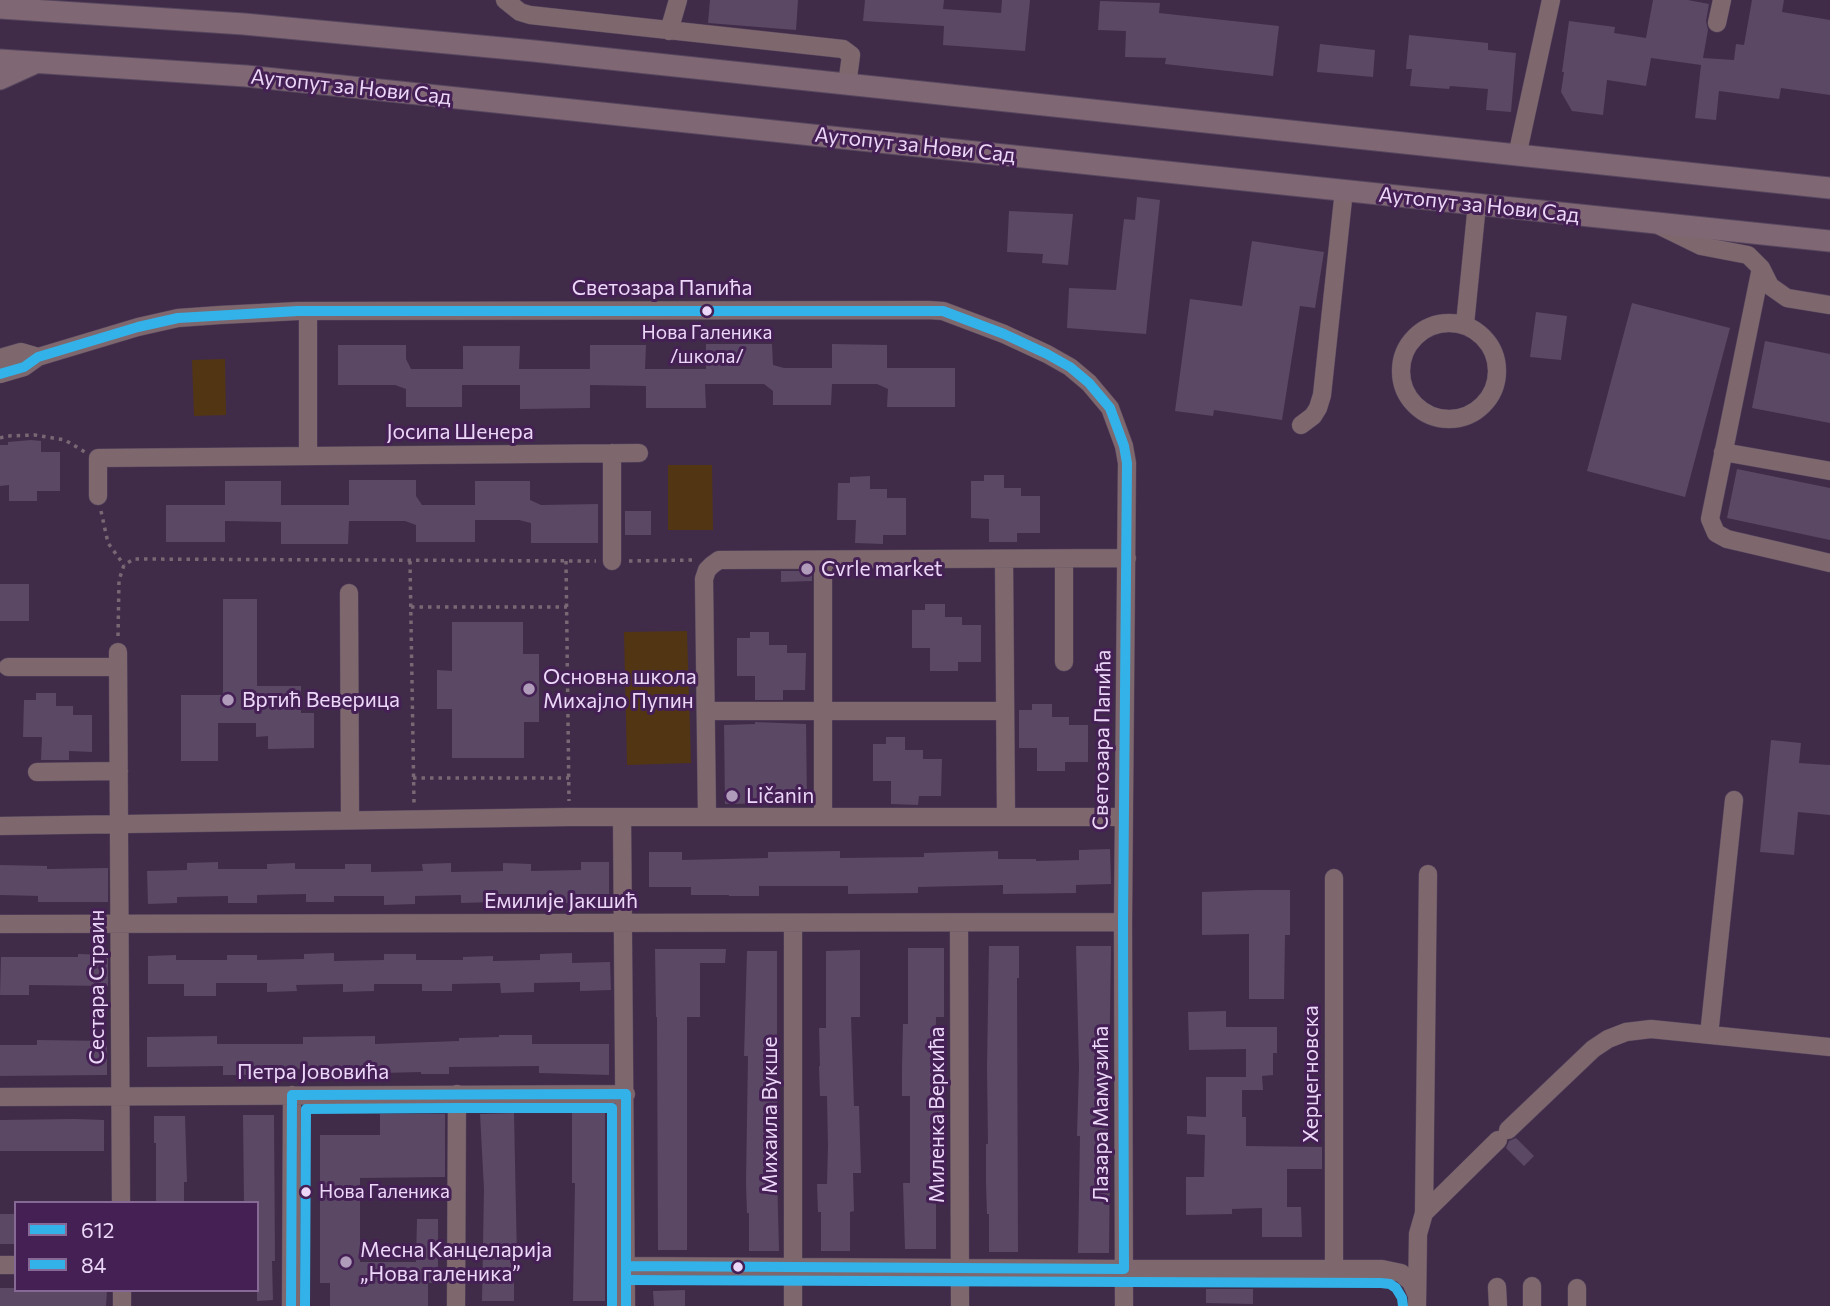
<!DOCTYPE html>
<html>
<head>
<meta charset="utf-8">
<style>
  body { margin:0 }
  #map { position:relative; width:1830px; height:1306px; overflow:hidden; background:#402c49; font-family:Commissioner,sans-serif }
  canvas { display:block }
  .legend { position:absolute; left:14px; top:1201px; width:245px; height:91px; box-sizing:border-box; background:#442055; border:2px solid #876996; margin:0; padding:9px 12px; list-style:none; font-size:21px; color:#ecd7f8 }
  .legend li { display:flex; align-items:center; gap:14px; height:35px }
  .legend b { width:35px; border:2px solid #876996 }
</style>
</head>
<body>
<div id="map">
<canvas width="1830" height="1306"></canvas>
<ul class="legend">
<li><b style="height:9px;background:#33b2e9"></b>612</li>
<li><b style="height:9px;background:#33b2e9"></b>84</li>
</ul>
</div>
<script>
const c = document.querySelector('canvas').getContext('2d');
c.lineJoin = 'round';
function paint(path, color) {
  c.fillStyle = color;
  c.fill(path, 'evenodd');
}
function shape(rows) {
  const path = new Path2D();
  for (const r of rows) {
    if (r.length === 3) {
      path.moveTo(r[0] + r[2], r[1]);
      path.arc(r[0], r[1], r[2], 0, 2 * Math.PI);
      continue;
    }
    path.moveTo(r[0], r[1]);
    for (let i = 2; i < r.length; i += 2) path.lineTo(r[i], r[i + 1]);
  }
  return path;
}
function trace(path, color, width, dash) {
  c.strokeStyle = color;
  c.lineWidth = width;
  c.lineCap = dash ? 'butt' : 'round';
  c.setLineDash(dash || []);
  c.stroke(path);
}
function drawText(font, color, halo, rows, align = 'center') {
  c.font = font + ' Commissioner,sans-serif';
  c.lineWidth = 6;
  c.setLineDash([]);
  c.textBaseline = 'middle';
  c.strokeStyle = halo;
  c.fillStyle = color;
  for (const [text, x, y, turn = 0] of rows) {
    c.save();
    c.translate(x, y);
    c.rotate((+turn || 0) * Math.PI / 180);
    c.textAlign = isNaN(turn) ? turn : align;
    if (halo) c.strokeText(text, 0, 0);
    c.fillText(text, 0, 0);
    c.restore();
  }
}
const green = shape([
  [225,359,226,415,194,416,192,360],
  [668,465,712,465,713,530,668,530],
  [687,631,691,763,627,765,624,632]
]);
const building = shape([
  [710,0,798,0,796,30,708,23],
  [865,0,944,0,943,9,1001,13,1002,0,1030,0,1025,51,943,45,944,26,863,21],
  [1653,0,1688,0,1709,4,1706,21,1708,30,1703,58,1734,60,1736,44,1744,45,1752,0,1784,0,1782,12,1830,20,1830,95,1781,88,1779,99,1719,91,1716,120,1695,118,1701,65,1651,58,1646,86,1607,80,1603,115,1572,111,1561,92,1564,72,1562,72,1569,21,1615,27,1614,33,1646,38],
  [1100,1,1160,3,1159,13,1279,26,1273,76,1165,64,1166,58,1125,57,1126,31,1098,30],
  [1409,35,1488,43,1488,50,1516,53,1511,112,1486,110,1488,89,1450,86,1449,89,1410,86,1412,69,1406,69],
  [1320,44,1375,50,1373,77,1317,72],
  [1137,197,1160,200,1146,334,1067,328,1069,288,1116,290,1124,219,1135,220],
  [1009,211,1073,214,1068,265,1042,263,1043,254,1007,252],
  [1252,241,1324,252,1315,308,1300,306,1282,420,1214,410,1213,416,1175,411,1190,299,1242,306],
  [1632,303,1730,328,1685,497,1587,471],
  [1536,312,1567,316,1561,360,1530,357],
  [1765,341,1830,354,1830,423,1752,408],
  [706,344,772,344,773,365,784,368,832,368,832,344,887,345,887,368,955,368,955,407,887,407,888,389,877,384,832,384,831,405,773,405,773,391,764,384,705,384,706,408,646,408,646,386,590,385,590,408,520,409,520,385,462,385,462,407,406,407,406,389,395,385,338,385,338,345,406,345,406,359,411,369,463,369,463,346,520,346,519,369,590,369,590,345,646,345,645,369,706,369],
  [31,440,41,441,41,452,60,452,60,491,37,491,37,501,9,501,9,485,0,486,0,445,8,445,8,442],
  [1737,469,1830,488,1830,540,1727,518],
  [984,475,1004,475,1004,488,1021,488,1021,496,1040,496,1040,533,1017,533,1017,542,989,542,989,519,971,518,971,481,984,481],
  [870,476,870,489,887,489,887,498,906,498,906,535,883,535,883,544,855,543,856,520,837,520,838,483,850,483,850,477],
  [349,480,416,480,416,496,422,505,475,505,475,481,530,481,530,500,541,505,598,504,598,543,531,543,531,523,519,520,475,520,475,542,416,542,416,525,405,521,349,521,348,544,281,544,281,522,225,521,225,542,166,542,166,505,225,505,225,481,281,481,281,505,349,505],
  [625,511,651,511,651,535,625,535],
  [781,571,812,571,812,581,781,582],
  [0,584,29,584,29,621,0,621],
  [223,599,257,599,257,686,301,686,301,713,314,713,314,748,268,749,268,736,256,737,256,723,218,723,218,761,181,761,181,695,223,695],
  [925,604,945,604,945,617,962,617,962,625,981,625,981,662,958,662,958,671,930,671,930,648,912,648,912,610,925,610],
  [452,622,523,622,523,654,539,654,539,722,524,722,524,758,452,758,452,709,437,709,437,670,452,671],
  [750,632,769,632,769,645,787,645,787,653,806,653,805,690,783,690,783,700,755,700,755,676,737,676,737,638,750,638],
  [36,693,56,693,56,706,73,706,73,715,92,715,92,752,69,751,69,760,41,760,42,737,23,737,24,700,36,700],
  [1032,704,1052,704,1052,717,1069,717,1069,725,1088,725,1088,762,1065,762,1065,771,1037,771,1037,748,1019,748,1019,710,1032,710],
  [755,722,806,724,807,804,786,804,786,803,725,804,724,725,755,724],
  [886,737,905,737,905,750,923,750,923,759,942,759,941,796,919,796,918,805,891,804,891,781,873,781,873,744,886,744],
  [1771,740,1801,743,1799,763,1830,765,1830,815,1798,812,1794,855,1760,852],
  [1110,849,1111,884,1076,885,1076,893,1003,894,1003,885,918,887,918,893,848,894,848,886,759,886,759,896,729,896,729,895,691,895,691,887,649,887,649,852,682,852,682,860,768,858,768,852,840,851,840,858,924,857,924,853,998,851,998,859,1036,859,1036,861,1079,860,1079,850],
  [218,862,218,869,267,869,267,864,295,863,295,869,345,869,345,864,371,864,371,872,423,871,422,864,451,863,451,872,503,871,503,863,531,864,531,871,581,870,581,862,609,862,609,894,572,894,572,903,541,903,541,894,492,894,492,902,461,903,461,895,415,896,415,904,384,905,384,896,334,896,334,902,306,902,306,894,257,895,257,903,228,903,228,896,177,897,177,903,148,904,147,871,187,870,187,863],
  [0,865,47,866,47,869,108,868,108,902,38,902,38,896,0,895],
  [1256,890,1290,890,1290,935,1285,935,1284,999,1249,999,1249,934,1202,935,1202,892],
  [989,946,1019,946,1019,978,1017,978,1018,1252,989,1252,989,1214,987,1214,986,1183,986,1144,988,1144,987,1067],
  [1076,946,1111,946,1108,1145,1110,1145,1109,1253,1078,1253,1080,1136,1077,1136,1079,1067],
  [908,948,944,948,944,1017,936,1017,935,1106,942,1106,945,1172,936,1173,936,1249,905,1249,903,1183,910,1183,910,1096,902,1096,902,1067,903,1024,908,1024],
  [655,949,726,949,725,963,700,963,700,1017,687,1017,687,1250,658,1250,657,1017,656,1017],
  [860,950,860,1017,851,1017,854,1106,859,1106,861,1173,853,1173,854,1211,850,1212,850,1251,821,1251,821,1212,818,1212,817,1184,827,1184,828,1146,827,1096,820,1096,819,1066,820,1066,819,1028,826,1028,826,951],
  [747,951,777,951,777,1105,778,1105,777,1174,779,1251,749,1251,749,1213,747,1213,746,1183,748,1056,744,1056],
  [334,953,334,961,384,960,384,954,416,954,416,960,463,960,463,957,493,956,493,961,540,960,540,954,572,953,572,963,610,962,611,990,580,991,580,982,534,983,534,992,501,993,500,983,452,984,452,991,422,991,422,984,374,984,374,991,343,992,343,984,296,985,297,991,267,992,267,983,216,983,216,996,184,996,184,984,148,984,148,956,176,955,176,960,227,960,227,955,257,955,257,960,304,959,304,954],
  [78,954,108,955,108,986,29,985,29,995,0,995,1,957,78,957],
  [1226,1011,1226,1027,1277,1027,1277,1053,1273,1053,1273,1075,1262,1076,1263,1090,1242,1090,1242,1117,1246,1117,1246,1146,1322,1147,1322,1169,1287,1169,1287,1207,1301,1207,1302,1237,1262,1237,1262,1208,1232,1209,1232,1214,1186,1215,1186,1177,1204,1177,1205,1135,1187,1134,1187,1116,1206,1117,1206,1077,1246,1077,1246,1049,1189,1050,1188,1012],
  [499,1035,532,1035,532,1044,609,1044,609,1075,539,1073,539,1066,449,1067,449,1074,421,1074,421,1072,382,1073,382,1067,335,1067,295,1069,295,1075,223,1075,223,1066,147,1067,147,1037,217,1036,217,1044,303,1044,303,1037,375,1036,375,1044,459,1041,459,1038,499,1037],
  [37,1040,107,1041,107,1075,0,1076,0,1045,37,1045],
  [572,1112,605,1112,605,1301,573,1301,575,1183,572,1183],
  [514,1113,517,1261,514,1261,514,1301,482,1301,484,1189,480,1114],
  [380,1114,445,1114,445,1177,360,1178,360,1262,416,1262,417,1219,438,1219,438,1283,428,1283,428,1306,330,1306,330,1283,320,1283,320,1135,380,1135],
  [243,1115,274,1115,275,1261,272,1261,273,1300,257,1301,257,1203,244,1203],
  [154,1116,185,1116,187,1182,184,1182,184,1203,156,1203,156,1143,154,1143],
  [75,1119,104,1120,104,1151,0,1151,0,1120],
  [1516,1138,1534,1156,1524,1166,1506,1148,1509,1141],
  [0,1214,16,1214,16,1244,0,1244],
  [0,1288,16,1288,16,1290,107,1290,106,1306,0,1306],
  [1206,1289,1253,1289,1253,1304,1206,1303],
  [685,1290,685,1306,654,1306,653,1291]
]);
const path = shape([
  [0,438,6,436,35,435,65,440,85,452],
  [101,511,108,543,124,565],
  [410,561,414,803],
  [566,561,569,801],
  [629,561,694,560],
  [411,607,567,607],
  [118,636,119,580,124,565,134,559,596,561],
  [413,778,569,778]
]);
const minor = shape([
  [505,0,520,12,530,15,843,49,851,55,847,85],
  [1717,23,1722,0],
  [669,31,678,0],
  [1517,156,1551,0],
  [1660,226,1701,246,1748,255,1761,268,1770,286,1787,298,1830,305],
  [1761,268,1710,519,1716,533,1727,539,1830,563],
  [1449,371,48],
  [1465,324,1477,204],
  [0,358,21,352,38,357],
  [0,374,24,367,38,357,138,327,178,318,220,315,298,311,928,310,943,311,1004,334,1047,354,1070,367,1089,383,1110,408,1124,446,1127,463,1123,922,1124,1306],
  [1301,425,1313,416,1318,408,1322,395,1344,190],
  [1723,452,1830,471],
  [612,453,612,561],
  [308,456,308,311],
  [98,496,98,458,639,453],
  [1004,559,1006,816],
  [823,560,823,816],
  [349,593,350,820],
  [118,652,121,1203],
  [1064,662,1064,559],
  [8,667,118,667],
  [706,711,1005,711],
  [37,772,119,771],
  [622,817,626,1306],
  [707,817,704,579,707,570,712,565,719,560,1127,558],
  [0,826,569,817,1124,817],
  [1334,878,1334,1270],
  [959,923,960,1306],
  [0,924,1123,922],
  [793,924,793,1306],
  [1709,1035,1734,800],
  [0,1097,626,1094],
  [1508,1130,1593,1049,1608,1039,1626,1032,1651,1029,1830,1047],
  [1424,1213,1428,874],
  [0,1265,16,1265],
  [626,1266,1124,1269,1382,1269,1401,1273,1411,1282,1416,1293],
  [1532,1286,1532,1306],
  [1497,1287,1498,1306],
  [1577,1288,1577,1306],
  [122,1306,122,1290],
  [291,1306,292,1095],
  [456,1306,457,1094],
  [1417,1306,1418,1234,1424,1213,1498,1140]
]);
const major = shape([
  [0,8,244,24,534,51,1830,188],
  [0,60,246,76,1830,241],
  [0,79,33,64]
]);
const bus1 = shape([
  [0,374,24,367,38,357,138,327,178,318,298,311,943,311,1004,334,1047,354,1070,367,1089,383,1110,408,1124,446,1127,463,1123,922,1124,1269],
  [626,1266,1124,1269],
  [291,1306,292,1095,626,1094,626,1306]
]);
const bus2 = shape([
  [626,1280,1381,1283,1390,1284,1396,1288,1402,1298,1403,1306],
  [305,1306,306,1109,457,1108,612,1108,612,1306]
]);
const markers = [
  [707,311,6,"#ecd7f8"],
  [807,569,7,"#b09bbb"],
  [529,689,7,"#b09bbb"],
  [228,700,7,"#b09bbb"],
  [732,796,7,"#b09bbb"],
  [306,1192,6,"#ecd7f8"],
  [346,1262,7,"#b09bbb"],
  [738,1267,6,"#ecd7f8"]
];
const busNames = [
  ["Нова Галеника",707,333],
  ["/школа/",707,357],
  ["Нова Галеника",319,1192,"left"]
];
const streetNames = [
  ["Аутопут за Нови Сад",351,87,6],
  ["Аутопут за Нови Сад",915,145,6],
  ["Аутопут за Нови Сад",1479,205,6],
  ["Светозара Папића",662,288],
  ["Јосипа Шенера",460,432],
  ["Светозара Папића",1102,740,-89],
  ["Емилије Јакшић",561,901],
  ["Сестара Страин",97,987,-90],
  ["Петра Јововића",313,1072],
  ["Херцегновска",1311,1074,-90],
  ["Лазара Мамузића",1101,1114,-90],
  ["Михаила Вукше",770,1115,-90],
  ["Миленка Веркића",937,1115,-90]
];
const poiNames = [
  ["Cvrle market",821,569],
  ["Основна школа",543,677],
  ["Михајло Пупин",543,701],
  ["Вртић Веверица",242,700],
  ["Ličanin",746,796],
  ["Месна Канцеларија",360,1250],
  ["„Нова галеника”",360,1274]
];
paint(green, '#523613');
paint(building, '#5b4864');
trace(minor, '#57475f', 19);
trace(major, '#57475f', 23);
trace(path, '#796873', 3.5, [3.5, 5]);
trace(minor, '#7e686e', 18);
trace(major, '#806774', 21);
trace(bus1, '#33b2e9', 10);
trace(bus2, '#33b2e9', 10);
for (const [x, y, r, color] of markers) {
  const dot = new Path2D();
  dot.arc(x, y, r, 0, 2 * Math.PI);
  c.fillStyle = color;
  c.fill(dot);
  trace(dot, '#442055', 2.5);
}
drawText('19px', '#ecd7f8', '#442055', busNames);
drawText('21px', '#ecd7f8', '#442055', streetNames);
drawText('21px', '#ecd7f8', '#442055', poiNames, 'left');
</script>
</body>
</html>
